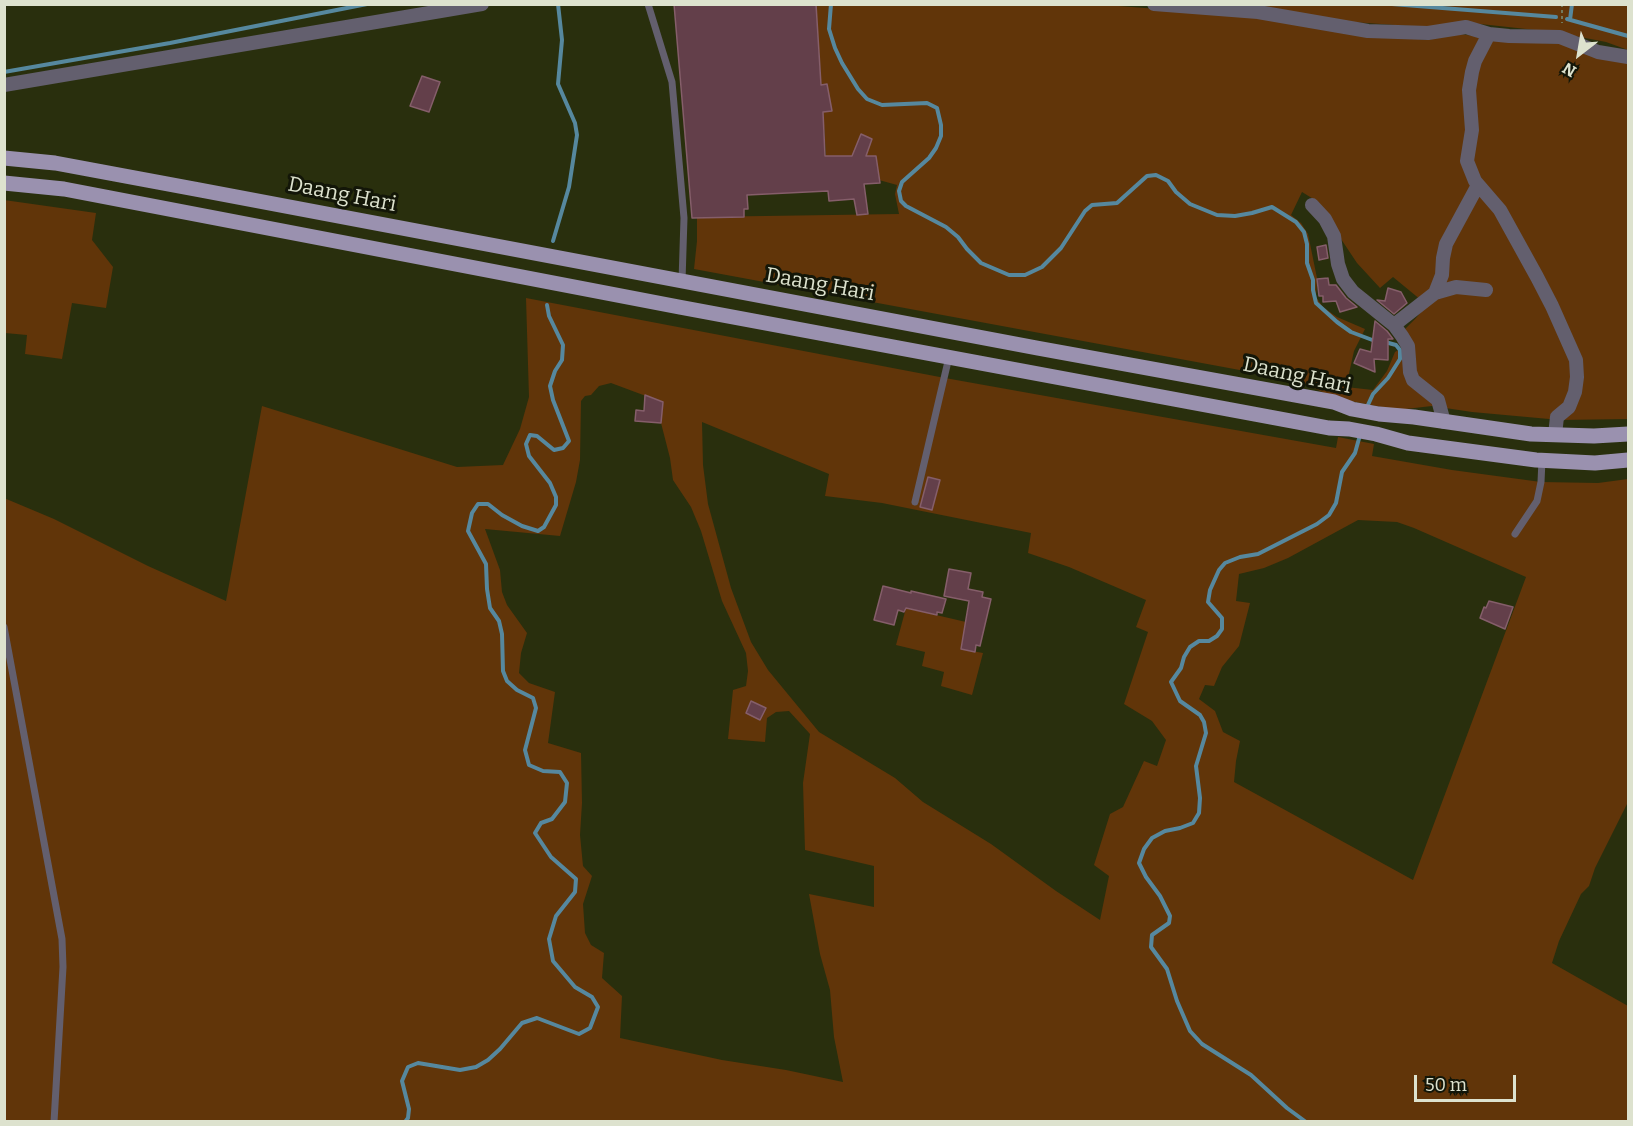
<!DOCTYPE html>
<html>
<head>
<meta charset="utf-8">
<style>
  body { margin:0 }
  #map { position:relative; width:1633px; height:1126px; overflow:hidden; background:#292f0d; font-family:Bitter,serif }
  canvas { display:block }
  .frame { position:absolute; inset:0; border:6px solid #dde2ce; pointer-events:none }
  .north { position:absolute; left:1549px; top:24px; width:60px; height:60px; -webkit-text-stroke:4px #131608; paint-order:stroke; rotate:211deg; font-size:16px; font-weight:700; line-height:24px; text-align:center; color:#dde2ce }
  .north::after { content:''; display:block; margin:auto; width:21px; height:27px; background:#dde2ce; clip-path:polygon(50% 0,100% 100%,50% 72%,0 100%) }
  .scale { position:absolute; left:1414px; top:1075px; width:102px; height:27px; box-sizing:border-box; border:3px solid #dde2ce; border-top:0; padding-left:8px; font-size:18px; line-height:21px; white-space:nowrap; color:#dde2ce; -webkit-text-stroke:4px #131608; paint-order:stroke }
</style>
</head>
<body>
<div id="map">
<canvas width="1633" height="1126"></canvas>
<div class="frame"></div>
<div class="north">N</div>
<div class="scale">50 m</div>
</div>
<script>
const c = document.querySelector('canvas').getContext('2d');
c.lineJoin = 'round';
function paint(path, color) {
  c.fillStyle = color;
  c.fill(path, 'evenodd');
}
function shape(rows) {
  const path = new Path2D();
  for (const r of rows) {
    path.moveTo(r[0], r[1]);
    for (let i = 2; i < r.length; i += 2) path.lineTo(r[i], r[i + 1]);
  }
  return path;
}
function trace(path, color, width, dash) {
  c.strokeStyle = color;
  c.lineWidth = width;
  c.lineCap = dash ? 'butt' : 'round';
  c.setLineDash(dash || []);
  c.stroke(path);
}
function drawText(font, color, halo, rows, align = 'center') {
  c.font = font + ' Bitter,serif';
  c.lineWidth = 6;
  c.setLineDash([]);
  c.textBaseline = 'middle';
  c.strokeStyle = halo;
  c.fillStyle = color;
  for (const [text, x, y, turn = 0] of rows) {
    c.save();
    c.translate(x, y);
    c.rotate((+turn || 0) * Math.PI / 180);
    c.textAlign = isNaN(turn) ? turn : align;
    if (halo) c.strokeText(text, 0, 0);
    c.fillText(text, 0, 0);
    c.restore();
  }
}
const green = shape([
  [816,5,1106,5,1235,15,1426,40,1459,34,1521,42,1565,44,1628,63,1628,419,1560,420,1472,412,1432,406,1397,410,1335,398,1299,381,694,269,697,241,697,217,899,214,895,194,897,185,879,180,876,156,826,156],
  [1302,192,1315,200,1357,263,1380,288,1393,277,1427,305,1416,318,1405,329,1411,342,1395,352,1387,371,1373,390,1346,387,1354,351,1365,329,1337,317,1323,307,1316,297,1317,278,1308,234,1301,223,1291,215],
  [1223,5,1628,5,1628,50,1606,42,1554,32,1471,23,1437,28,1353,22],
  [4,200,96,213,92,240,113,267,106,308,72,303,62,359,25,354,27,335,5,333],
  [526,298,945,378,1336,448,1338,437,1374,444,1372,456,1452,470,1541,482,1598,483,1628,479,1628,802,1595,868,1589,886,1581,894,1559,941,1552,963,1628,1006,1628,1121,5,1121,4,498,54,519,148,566,226,601,262,406,457,467,503,465,520,429,529,397],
  [611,383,662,402,661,423,670,458,673,480,691,507,701,531,722,601,746,653,748,671,746,686,733,690,728,739,765,742,767,718,776,712,789,711,810,734,803,783,805,850,874,866,874,907,809,894,820,954,830,990,834,1037,843,1082,786,1070,722,1060,620,1038,622,996,602,978,604,953,591,945,585,933,583,904,592,876,583,866,580,835,582,803,581,753,548,743,555,692,529,683,519,673,521,653,527,633,507,605,502,592,500,570,485,529,560,536,576,482,580,460,581,401,585,396,591,395,599,386],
  [702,422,829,474,825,496,882,503,1031,533,1028,553,1069,567,1146,600,1136,627,1148,632,1124,704,1152,721,1166,740,1157,766,1144,761,1123,807,1110,814,1094,865,1109,876,1100,920,1056,891,991,844,923,802,895,778,819,732,768,670,751,642,731,588,708,504,703,465],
  [1358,520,1397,522,1414,528,1526,577,1413,880,1234,782,1236,761,1240,741,1223,732,1215,711,1199,699,1205,685,1214,686,1222,667,1239,646,1250,603,1236,601,1239,574,1264,568,1288,558],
  [906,608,966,622,961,649,983,653,972,695,941,686,944,672,922,666,925,652,896,645]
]);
const stream = shape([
  [831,4,829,29,835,48,842,63,858,89,867,99,882,105,927,103,937,108,941,125,941,136,936,148,929,158,902,182,899,191,901,201,906,206,946,227,958,237,967,249,981,263,1009,275,1025,275,1042,267,1061,248,1085,211,1092,205,1117,203,1147,176,1156,175,1168,181,1176,192,1190,204,1217,215,1235,216,1252,213,1272,207,1296,222,1304,232,1307,244,1307,263,1313,280,1313,290,1316,303,1337,322,1351,332,1375,341],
  [1392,4,1556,17],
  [1567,19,1628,36],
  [1570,20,1572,4],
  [4,72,170,43,367,4],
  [553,241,569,187,577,135,575,123,558,84,562,40,558,4],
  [1367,407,1373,394,1388,378,1400,359,1400,350,1396,345,1385,342],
  [405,1122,408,1118,409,1109,402,1081,408,1067,418,1063,460,1070,476,1067,488,1060,500,1049,522,1023,537,1018,579,1034,590,1028,598,1007,592,997,575,987,553,961,549,939,556,916,575,892,576,879,551,857,535,833,541,823,552,819,565,802,567,783,560,772,543,771,529,765,525,750,536,708,533,698,517,690,507,681,503,671,502,634,499,621,490,608,487,589,486,564,468,531,472,513,478,504,488,504,502,515,522,526,538,531,544,527,556,505,556,497,550,483,529,456,526,444,530,435,537,436,554,450,563,448,569,441,553,400,550,386,555,371,562,360,563,345,549,316,547,305],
  [1306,1122,1287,1108,1251,1075,1202,1044,1190,1031,1177,1001,1167,969,1151,947,1152,935,1169,923,1170,916,1160,896,1146,877,1139,863,1144,849,1152,838,1165,831,1180,828,1193,823,1199,813,1200,798,1196,766,1206,733,1204,722,1200,715,1180,701,1171,682,1181,668,1184,657,1190,647,1199,641,1209,641,1217,636,1222,629,1222,618,1208,602,1210,590,1219,570,1225,563,1240,557,1258,554,1317,524,1329,515,1336,503,1342,472,1355,453,1360,435]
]);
const building = shape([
  [674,4,816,4,821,85,827,84,832,111,823,112,825,156,852,156,861,134,872,139,866,156,876,156,880,183,864,184,868,214,857,215,854,199,829,201,828,191,747,195,748,209,744,209,744,217,692,218,674,4],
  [422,76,440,82,429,112,410,106,422,76],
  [1326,245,1328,258,1319,260,1317,247,1326,245],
  [1328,278,1329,285,1336,285,1346,298,1357,307,1340,312,1336,301,1323,302,1323,296,1319,296,1317,279,1328,278],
  [1388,288,1401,292,1407,303,1394,314,1377,300,1385,301,1388,288],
  [1375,321,1387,331,1393,339,1388,339,1388,360,1374,359,1375,372,1354,363,1360,349,1371,352,1375,321],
  [645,395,663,402,661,423,635,421,636,410,644,411,645,395],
  [928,477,940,480,932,510,920,507,928,477],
  [949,569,971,573,968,589,983,592,982,597,991,599,980,646,976,645,975,652,961,649,969,601,944,596,949,569],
  [883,586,911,593,911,591,946,599,942,613,937,612,937,615,906,608,904,612,898,610,894,625,874,620,883,586],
  [1489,601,1513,607,1505,629,1480,618,1484,607,1486,608,1489,601],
  [751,701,766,708,760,720,746,713,751,701]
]);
const path = shape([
  [1562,4,1562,23]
]);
const lane = shape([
  [648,4,672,82,684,218,682,281],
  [915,502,949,357],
  [1515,534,1537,501,1541,482,1542,460],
  [4,627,62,939,63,967,54,1122]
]);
const street = shape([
  [1154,4,1258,12,1368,31,1428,33,1466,27,1489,34,1509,36,1560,37,1598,52,1628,57],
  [1489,34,1475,61,1472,72,1469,90,1472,130,1467,161,1475,181,1500,210,1537,277,1552,306,1576,360,1577,377,1575,392,1569,407,1557,417,1555,435],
  [4,85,482,4],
  [1312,205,1325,219,1334,236,1338,264,1343,279,1353,292,1394,325,1402,336,1408,346,1410,372,1413,380,1438,400,1444,422],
  [1435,293,1456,287,1486,290],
  [1394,325,1435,293,1442,275,1443,258,1446,244,1478,185]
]);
const primary = shape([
  [4,158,55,163,200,190,1037,348,1334,402,1352,409,1379,414,1414,417,1531,434,1594,436,1628,434],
  [4,183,64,189,679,307,1329,428,1349,429,1376,434,1408,443,1536,460,1595,463,1628,460]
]);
const streetNames = [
  ["Daang Hari",342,195,11],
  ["Daang Hari",820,285,10],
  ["Daang Hari",1297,376,12]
];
paint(green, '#613509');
trace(stream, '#56889e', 4);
paint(building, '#633f4a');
trace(building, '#855e6a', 1.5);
trace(path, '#73795c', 2, [3, 3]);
trace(lane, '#635f6e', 7);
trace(street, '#635f6e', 14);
trace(primary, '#9a91af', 15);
drawText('21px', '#dde2ce', '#131608', streetNames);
</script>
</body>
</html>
